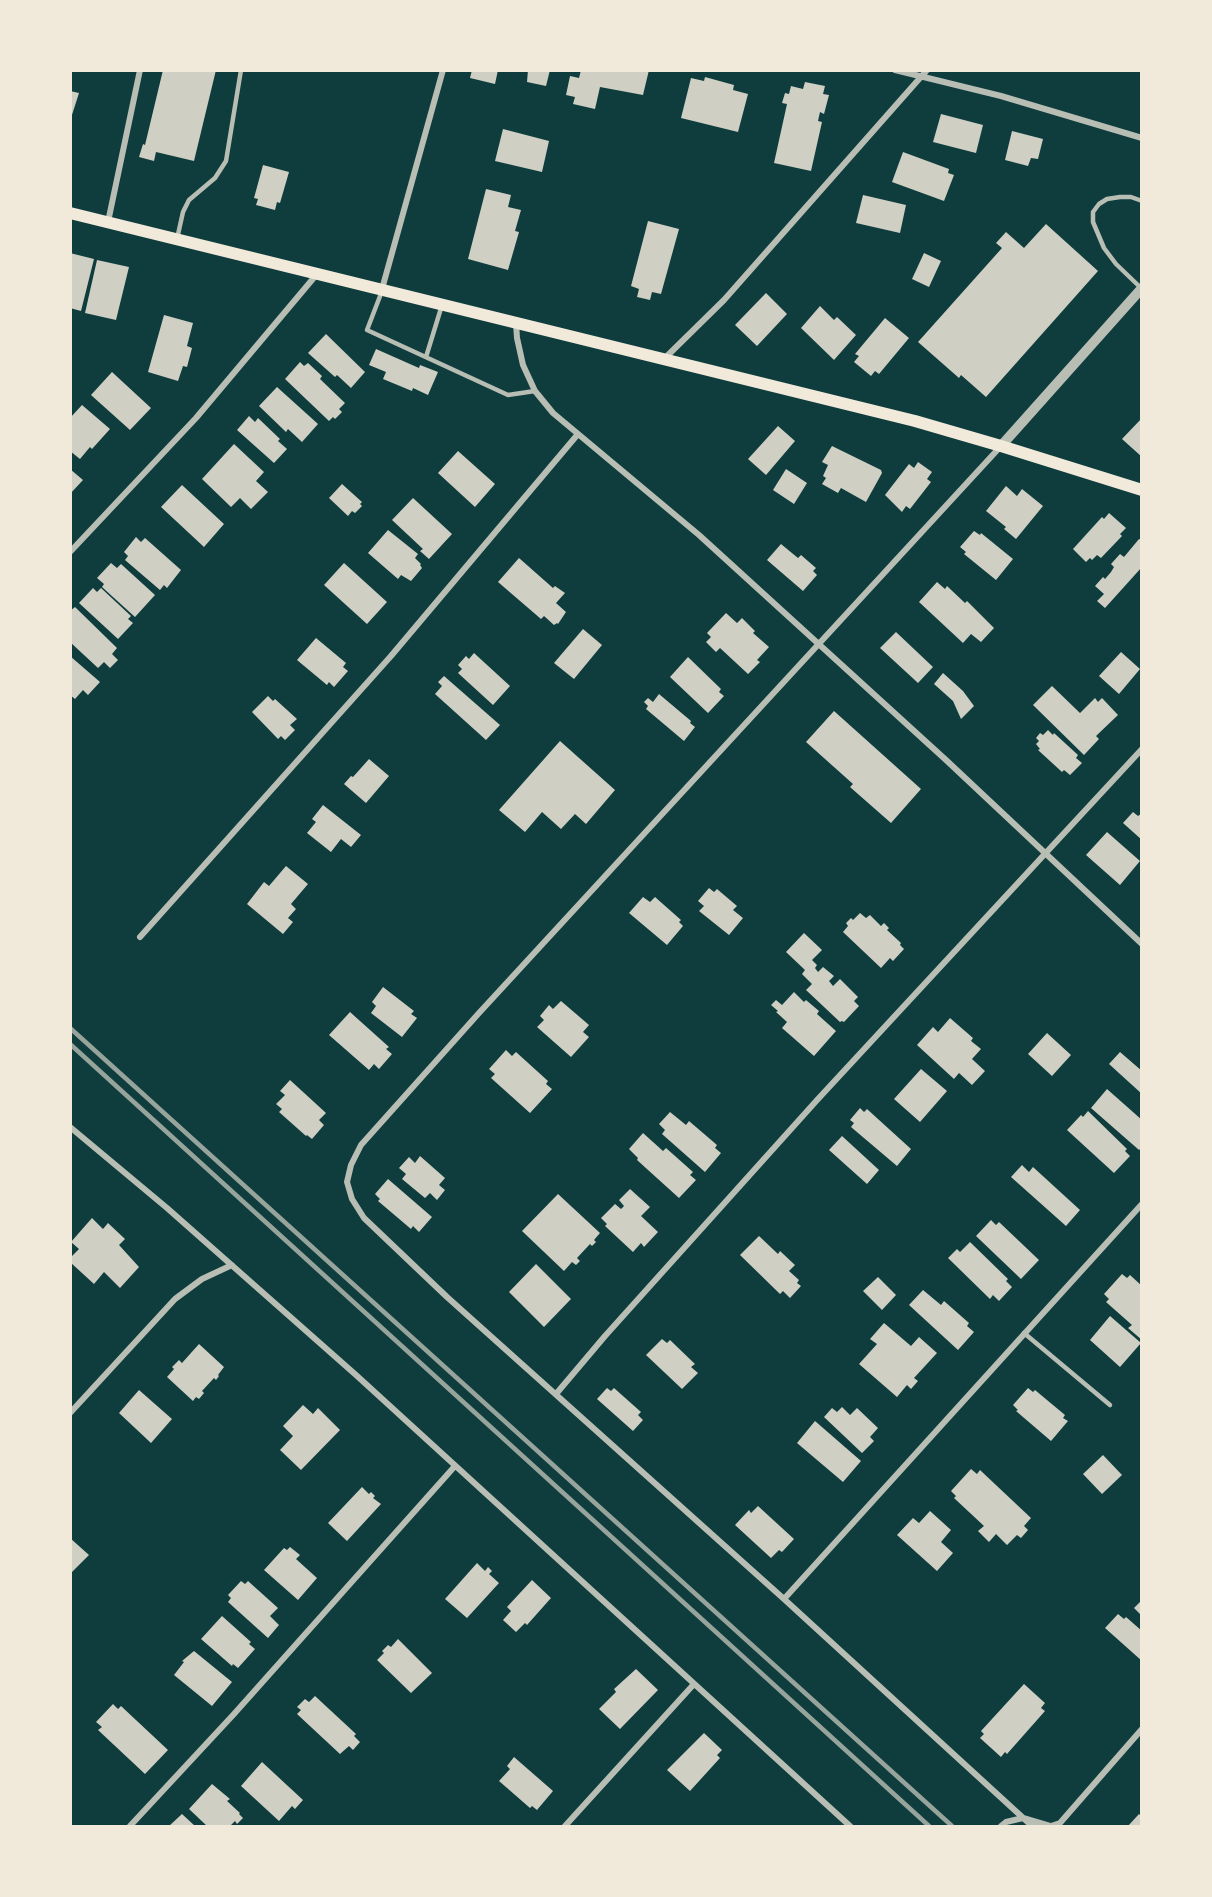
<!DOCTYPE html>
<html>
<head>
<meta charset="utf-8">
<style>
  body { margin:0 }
  #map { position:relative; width:1212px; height:1897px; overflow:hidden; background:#0f3d3e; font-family:Signika,sans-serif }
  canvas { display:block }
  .frame { position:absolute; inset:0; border:72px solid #f1e9da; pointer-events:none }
</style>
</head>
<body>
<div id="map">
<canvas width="1212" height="1897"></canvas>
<div class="frame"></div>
</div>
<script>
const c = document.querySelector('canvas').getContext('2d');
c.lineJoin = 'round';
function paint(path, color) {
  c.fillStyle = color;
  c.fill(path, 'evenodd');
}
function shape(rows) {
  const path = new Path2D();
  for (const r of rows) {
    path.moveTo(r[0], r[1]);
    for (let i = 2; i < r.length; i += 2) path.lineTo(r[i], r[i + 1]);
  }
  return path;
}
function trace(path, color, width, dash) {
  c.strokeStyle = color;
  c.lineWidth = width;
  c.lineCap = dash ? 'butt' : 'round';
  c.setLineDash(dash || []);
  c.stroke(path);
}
const building = shape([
  [163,70,216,70,194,161,156,152,154,161,139,157,143,144,145,145],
  [472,70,498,70,495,84,470,78],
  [528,70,550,70,546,86,527,82],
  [581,70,649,70,643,95,600,87,595,109,573,104,575,97,566,95,570,76,579,78],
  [705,77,734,85,733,90,748,94,738,132,681,118,691,78,704,81],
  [805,82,825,86,823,94,829,95,824,114,820,112,818,121,822,122,811,171,774,163,787,104,782,103,785,93,789,94,791,86,803,89],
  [70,91,79,93,71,118,70,118],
  [941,114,983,125,976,153,933,142],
  [503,129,549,141,542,172,495,161],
  [1012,131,1043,139,1038,159,1031,158,1028,166,1005,160],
  [903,152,949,169,948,173,954,175,944,201,892,182],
  [263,165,289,172,280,203,277,202,275,210,256,205,258,199,254,198],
  [486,189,511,195,508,207,521,210,515,231,519,232,508,270,468,259],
  [863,195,906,205,900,233,856,223],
  [648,221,679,229,661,294,652,292,650,300,637,297,639,289,631,286],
  [1046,224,1098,271,986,397,961,375,959,378,918,342,1002,248,996,243,1006,232,1024,248],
  [70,253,94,259,81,311,70,308],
  [924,253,941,261,929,287,912,279],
  [97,260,129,267,116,320,85,313],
  [766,293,787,314,757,346,735,325],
  [820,306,834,320,837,317,856,335,834,360,801,328],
  [164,315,193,323,187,346,192,348,187,367,183,366,178,381,148,372],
  [885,318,909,338,879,374,875,371,871,376,854,362,859,356,855,354],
  [326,334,365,372,351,388,337,375,335,377,308,353],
  [376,349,419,368,420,365,438,372,428,395,413,388,412,391,383,379,386,372,369,365],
  [300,362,304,366,308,363,322,376,320,379,345,403,339,409,342,412,335,419,333,417,329,421,285,379],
  [112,372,151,408,130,430,91,395],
  [277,387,318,424,302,442,288,429,286,432,259,406],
  [82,405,110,429,92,449,90,447,80,459,70,451,70,418],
  [249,416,255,422,258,418,280,439,278,441,287,449,274,463,237,430],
  [1142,418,1142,457,1122,439],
  [778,426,795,441,766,475,748,459],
  [234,444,264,472,256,481,268,492,251,509,240,498,231,507,202,479],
  [832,446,881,470,882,473,866,502,841,488,838,493,822,484,826,478,823,476,828,465,822,462],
  [458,451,495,484,475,507,438,473],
  [918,462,932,472,927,479,931,482,910,509,906,506,902,512,885,495,909,464,914,468],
  [70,469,83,480,70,494],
  [786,469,807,483,794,504,773,490],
  [342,484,362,502,360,504,362,506,355,513,352,511,348,516,329,498],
  [182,485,224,524,204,547,161,507],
  [1006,486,1017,496,1022,489,1043,506,1016,539,1004,529,1006,527,986,511],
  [413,498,452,534,429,559,420,551,423,549,392,520],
  [1109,513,1126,528,1120,534,1122,536,1101,558,1097,555,1092,560,1090,558,1086,562,1073,549,1102,517,1104,519],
  [388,530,418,554,415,558,421,564,420,565,422,568,411,581,401,575,398,579,368,553],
  [974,531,980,535,981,533,1013,559,996,580,964,554,966,552,960,547],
  [136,537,141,542,145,538,181,570,167,588,164,585,160,590,125,560,128,556,124,552],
  [1139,539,1142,540,1142,567,1105,608,1097,601,1104,594,1095,586,1103,577,1105,579,1111,572,1114,567,1111,564,1120,554,1124,557],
  [781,544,798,558,801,555,816,568,813,571,817,575,803,591,767,560],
  [519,558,553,588,555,586,565,593,556,603,566,612,558,624,557,623,554,625,544,616,541,619,498,582],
  [111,563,117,568,121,564,155,595,135,617,102,587,104,584,97,578],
  [344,563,387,602,367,624,324,585],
  [937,582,945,589,947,586,965,603,967,601,994,628,981,642,971,634,963,643,919,602],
  [93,588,97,592,101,588,131,616,128,619,133,623,118,639,79,603],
  [75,607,117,648,112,654,118,660,110,668,104,662,98,668,70,642,70,611],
  [726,613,737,623,742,618,755,631,753,633,769,647,757,660,760,662,748,674,720,648,716,652,706,642,711,637,707,633],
  [583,629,602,645,574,679,554,663],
  [896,632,933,667,918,683,880,648],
  [316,638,346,663,343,667,348,671,334,687,329,682,327,685,297,660],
  [1121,652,1140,669,1119,694,1099,676],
  [474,653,510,686,493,705,458,673,462,669,458,665,466,656,469,659],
  [70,656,100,682,88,695,83,690,75,699,70,695],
  [688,657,721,689,719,692,724,696,708,713,670,677],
  [943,673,963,691,974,706,961,719,953,701,934,684],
  [444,676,500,725,486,740,435,694,442,686,438,682],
  [1052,686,1080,713,1095,698,1098,702,1102,698,1118,715,1096,736,1099,739,1084,755,1033,705],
  [659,694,691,721,690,723,695,727,684,741,646,709,648,706,644,702,648,698,653,702],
  [268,696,273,701,275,699,297,719,290,725,295,730,285,740,281,736,278,739,252,712],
  [834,711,921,789,891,823,850,787,853,784,806,742],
  [1048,730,1053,735,1054,733,1078,755,1076,758,1082,763,1070,775,1064,770,1062,772,1038,750,1040,749,1036,744,1039,741,1036,738,1040,733,1043,735],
  [560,741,615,790,586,824,575,814,561,829,542,812,525,832,499,810],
  [369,759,389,776,366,803,344,784,351,776,353,777],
  [323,805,361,835,351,847,341,839,331,852,307,833,316,822,312,819],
  [1133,812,1138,816,1142,813,1142,840,1123,823],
  [1107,832,1140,861,1120,885,1086,855],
  [286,866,308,884,291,904,296,909,288,918,293,922,283,934,247,904,264,882,269,886],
  [709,888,714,892,717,889,737,906,733,910,743,918,729,935,699,911,704,906,698,901],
  [643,897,650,902,655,897,681,920,679,922,683,926,667,945,629,913],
  [860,913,866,918,870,915,881,926,884,923,889,928,887,930,901,943,900,945,904,949,893,961,890,958,881,968,843,932,848,926,846,923,851,918,853,920],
  [804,933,822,950,812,960,817,965,815,968,818,972,823,967,834,976,829,981,833,986,840,979,858,997,854,1001,859,1006,844,1022,842,1021,840,1022,806,990,812,984,802,974,805,970,786,952],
  [383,987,414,1011,411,1014,417,1018,402,1037,371,1013,376,1006,372,1002],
  [794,992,804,1002,806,1000,819,1011,817,1014,836,1031,814,1056,782,1028,787,1022,776,1012,778,1011,771,1005,776,1000,782,1005],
  [561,1001,589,1025,583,1032,589,1037,571,1057,537,1027,544,1020,540,1016,549,1005,553,1009],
  [350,1012,389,1047,386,1049,392,1054,379,1069,374,1064,369,1070,329,1035],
  [950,1018,973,1038,971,1041,981,1049,972,1059,985,1071,972,1085,959,1073,954,1079,917,1045,933,1027,938,1032],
  [1047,1033,1071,1055,1052,1076,1028,1054],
  [506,1050,512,1056,516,1052,548,1081,546,1084,552,1089,530,1113,491,1078,495,1074,489,1069],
  [1120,1052,1142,1071,1142,1094,1109,1064],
  [921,1069,947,1091,920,1122,894,1099],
  [290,1080,326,1113,319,1120,324,1125,312,1139,307,1135,306,1136,279,1112,282,1109,276,1104,285,1095,280,1091],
  [1107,1089,1142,1120,1142,1147,1139,1150,1091,1108],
  [860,1108,864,1112,867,1109,911,1149,897,1166,851,1127,854,1123,850,1120],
  [1088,1111,1127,1149,1125,1151,1130,1156,1114,1173,1067,1130,1081,1115,1083,1117],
  [670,1112,686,1125,689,1121,717,1145,715,1148,721,1153,705,1172,662,1134,665,1130,659,1124],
  [643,1133,663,1151,666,1148,693,1172,690,1175,696,1180,679,1198,637,1160,638,1158,629,1149],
  [842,1136,879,1170,867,1184,829,1150],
  [420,1156,445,1178,439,1185,445,1190,437,1200,430,1193,425,1198,402,1179,406,1174,399,1168,409,1157,415,1163],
  [1022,1165,1029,1172,1033,1167,1080,1210,1066,1226,1011,1177],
  [388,1179,432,1217,419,1232,413,1226,411,1229,378,1201,380,1199,375,1194],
  [630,1189,650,1207,641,1216,658,1232,644,1247,641,1243,633,1252,605,1226,607,1224,601,1218,615,1204,621,1209,624,1206,619,1200],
  [558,1194,600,1233,594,1240,596,1242,592,1246,590,1244,577,1258,580,1261,576,1265,572,1262,564,1271,522,1231],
  [92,1218,103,1229,108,1223,125,1239,119,1245,139,1267,120,1288,104,1272,94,1284,70,1262,70,1258,79,1249,71,1242],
  [991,1220,996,1225,999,1222,1039,1260,1021,1279,976,1236],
  [759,1236,778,1254,780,1251,795,1265,789,1271,799,1280,797,1283,801,1286,790,1298,783,1291,780,1294,740,1255],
  [970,1242,1008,1279,1006,1281,1012,1287,999,1301,993,1295,990,1299,948,1258,957,1249,960,1252],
  [536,1264,571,1299,544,1327,509,1292],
  [1122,1274,1127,1278,1130,1275,1142,1286,1142,1340,1128,1328,1132,1325,1106,1302,1109,1299,1104,1294],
  [878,1277,896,1295,882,1310,863,1291],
  [923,1290,941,1305,944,1301,969,1323,967,1326,974,1332,958,1350,909,1305],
  [1110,1316,1141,1343,1120,1367,1090,1340],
  [884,1323,911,1346,919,1337,937,1353,914,1378,918,1381,911,1389,907,1385,897,1397,859,1364,877,1344,870,1339],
  [662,1339,667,1343,670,1340,695,1364,691,1367,698,1373,682,1389,646,1355],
  [199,1344,224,1367,218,1375,219,1376,216,1380,214,1378,202,1391,204,1393,199,1399,196,1397,193,1401,167,1377,174,1369,172,1367,179,1360,182,1363],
  [607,1388,611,1391,614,1388,641,1412,638,1415,643,1420,633,1431,597,1399],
  [1028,1388,1033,1392,1035,1390,1065,1415,1063,1418,1068,1421,1051,1441,1016,1411,1018,1410,1013,1405],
  [139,1390,172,1419,151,1443,119,1413],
  [303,1405,313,1414,318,1408,340,1430,301,1470,280,1450,293,1436,283,1426],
  [842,1407,850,1415,857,1408,878,1428,870,1437,874,1441,862,1453,824,1417,832,1408,837,1412],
  [815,1421,861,1461,843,1482,797,1443],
  [1103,1455,1122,1475,1102,1494,1083,1474],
  [971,1469,977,1474,980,1470,1031,1518,1024,1526,1028,1530,1021,1538,1017,1535,1007,1545,996,1534,989,1542,978,1531,984,1526,954,1498,956,1496,951,1491],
  [362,1487,369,1494,371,1492,375,1496,373,1498,381,1504,347,1541,328,1523],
  [758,1506,794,1539,782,1552,779,1550,771,1558,735,1525,749,1510,751,1513],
  [930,1511,951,1530,941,1542,953,1553,937,1571,897,1535,913,1518,919,1523],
  [70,1538,89,1555,72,1572,70,1571],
  [290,1547,300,1555,296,1559,317,1578,298,1600,264,1570,284,1548,287,1550],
  [477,1563,485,1571,488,1567,492,1571,489,1574,499,1583,467,1618,445,1599],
  [532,1580,551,1598,527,1625,525,1623,516,1632,503,1620,511,1611,507,1607],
  [241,1581,245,1584,248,1581,278,1608,270,1616,279,1625,268,1638,228,1602,231,1598,228,1595],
  [1142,1600,1142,1616,1134,1608],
  [1118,1614,1124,1619,1126,1617,1142,1631,1142,1661,1105,1628],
  [222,1616,251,1642,249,1644,255,1649,238,1668,233,1664,232,1666,201,1639],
  [398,1639,432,1673,411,1693,377,1660,384,1653,382,1651,388,1645,391,1647],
  [194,1651,232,1682,212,1706,174,1675,184,1662,182,1661],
  [636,1669,658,1690,620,1729,599,1709,616,1692,614,1689],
  [1024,1684,1045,1703,1041,1708,1045,1711,1007,1754,1005,1752,1001,1757,980,1738,984,1734,981,1731],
  [315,1696,356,1734,354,1736,360,1742,353,1750,349,1746,340,1754,297,1714,301,1710,297,1707,305,1699,309,1702],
  [113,1704,118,1709,121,1706,168,1750,145,1774,98,1730,102,1727,96,1722],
  [704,1733,722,1750,717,1755,720,1758,690,1791,667,1770],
  [514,1757,553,1791,537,1810,532,1806,530,1808,499,1781,510,1769,507,1766],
  [262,1762,303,1800,295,1809,292,1806,279,1821,241,1786],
  [212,1784,230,1799,227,1801,240,1813,239,1814,243,1818,237,1824,235,1821,230,1826,207,1826,189,1809],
  [182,1814,195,1826,169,1826],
  [1139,1814,1142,1817,1142,1826,1128,1826]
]);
const service = shape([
  [177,239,183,212,189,200,215,178,226,161,241,70],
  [1141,288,1116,264,1104,248,1093,222,1093,212,1099,204,1107,199,1120,197,1131,197,1142,201],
  [382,291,367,330,508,395,535,391],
  [426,357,442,305],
  [1024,1333,1110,1405]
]);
const minor = shape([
  [895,70,1001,96,1142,138],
  [108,222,140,70],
  [382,289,443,70],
  [516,323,517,338,523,365,535,391,553,413,699,535,946,760,1142,944],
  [664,359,724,300,927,70],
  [1001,446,479,1013,361,1145,351,1165,347,1182,352,1199,364,1218,447,1297,784,1599,1032,1826],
  [70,552,196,418,317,274],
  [140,937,391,656,578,434],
  [70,1127,167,1208,356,1375,850,1826],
  [556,1394,605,1336,818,1099,1142,749],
  [70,1413,175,1299,202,1279,232,1265],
  [784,1599,1142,1204],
  [130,1826,234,1714,455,1466],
  [565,1826,694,1684],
  [1001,1826,1006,1822,1023,1818,1050,1826],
  [1051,1826,1060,1823,1142,1729]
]);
const tertiary = shape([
  [1001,446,1142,288]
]);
const secondary = shape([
  [70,213,915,421,1001,446,1142,490]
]);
const rail = shape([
  [70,1028,952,1826],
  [70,1044,929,1826]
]);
paint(building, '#cfcfc3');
trace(service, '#b8beb3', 4.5);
trace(minor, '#b8beb3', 6);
trace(tertiary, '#b8beb3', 10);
trace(secondary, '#f1e9da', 12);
trace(rail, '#97a49c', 4.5);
</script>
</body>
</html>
